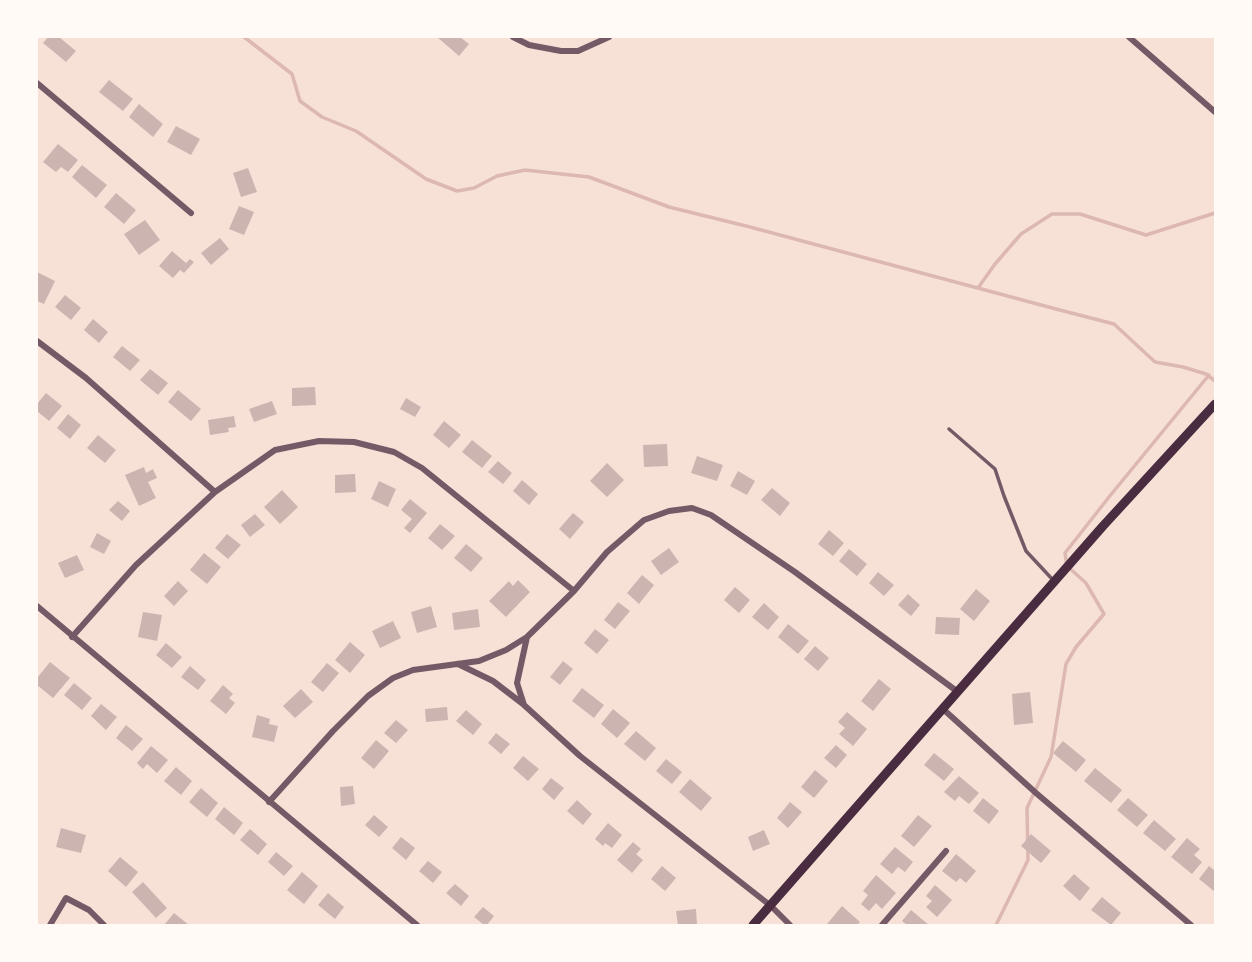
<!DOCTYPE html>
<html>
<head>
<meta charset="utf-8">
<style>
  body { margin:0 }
  #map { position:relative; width:1252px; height:962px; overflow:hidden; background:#f7e1d7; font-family:Bitter,serif }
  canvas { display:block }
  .frame { position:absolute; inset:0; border:38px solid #fffaf5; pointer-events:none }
</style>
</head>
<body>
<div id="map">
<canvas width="1252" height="962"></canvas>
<div class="frame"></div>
</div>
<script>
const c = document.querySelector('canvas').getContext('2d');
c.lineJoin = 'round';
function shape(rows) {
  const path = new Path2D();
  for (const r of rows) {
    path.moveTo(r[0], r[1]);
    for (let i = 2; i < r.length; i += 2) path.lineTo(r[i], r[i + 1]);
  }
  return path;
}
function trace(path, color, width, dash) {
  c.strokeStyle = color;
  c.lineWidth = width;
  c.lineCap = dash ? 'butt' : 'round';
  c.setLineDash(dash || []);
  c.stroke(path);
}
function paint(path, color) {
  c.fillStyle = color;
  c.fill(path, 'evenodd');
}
const stream = shape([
  [244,37,292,74,300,101,322,117,356,131,426,179,457,191,474,188,497,176,525,170,589,177,669,207,750,227,1056,309,1114,324,1155,362,1183,367,1206,374,1215,381],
  [978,288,995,264,1021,234,1052,214,1080,214,1146,235,1215,213],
  [996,925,1028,860,1027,808,1051,757,1066,664,1076,647,1104,614,1086,583,1067,566,1065,553,1109,497,1209,375]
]);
const building = shape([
  [48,37,59,37,76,51,66,62,43,43],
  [437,37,460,37,469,44,459,56],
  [109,80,133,99,123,111,99,92],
  [139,104,163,124,153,137,129,117],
  [176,126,200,139,191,155,167,142],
  [58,144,78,160,68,172,61,167,56,172,43,162],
  [82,165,107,185,96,198,72,177],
  [248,168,257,192,241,197,233,173],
  [116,193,136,210,124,224,104,207],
  [239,206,254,212,244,235,229,229],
  [145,220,160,240,139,255,124,234],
  [220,238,229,249,211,265,201,253],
  [172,251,186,263,190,259,194,262,184,273,180,270,173,278,159,266],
  [37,272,55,281,44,304,37,301],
  [65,295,81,308,71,320,55,307],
  [93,319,108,332,99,343,84,330],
  [122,346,140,360,130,371,113,357],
  [150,369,168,383,158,395,140,380],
  [315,387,316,405,292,406,292,388],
  [178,390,201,409,191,421,168,402],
  [46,393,62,406,49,421,37,411,37,404],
  [406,398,421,407,415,417,400,409],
  [272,401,277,414,254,422,249,409],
  [68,414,81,425,70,439,57,428],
  [234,416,236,427,228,428,229,432,210,435,208,420],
  [444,421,461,435,449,448,433,435],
  [98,435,116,450,105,463,87,448],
  [472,440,492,456,482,468,462,452],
  [667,444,668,466,644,467,643,445],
  [697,456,723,465,717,481,691,473],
  [498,461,512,473,503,484,488,472],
  [607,463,624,480,607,497,590,481],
  [144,467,146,473,153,469,157,478,148,482,156,498,139,506,125,475],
  [738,471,755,481,747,495,730,486],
  [355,474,356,492,335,493,335,475],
  [522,480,538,494,529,505,513,491],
  [379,481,396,489,388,507,371,499],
  [772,488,790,503,780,516,761,500],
  [282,490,298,507,280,524,264,507],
  [410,499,427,513,410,533,404,528,412,519,401,510],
  [118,501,130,511,122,521,109,510],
  [573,513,584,522,570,539,559,529],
  [255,514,265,525,250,537,241,525],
  [440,524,455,536,442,550,428,538],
  [829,530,844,543,833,556,818,544],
  [97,533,111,541,104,554,90,547],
  [227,534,241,545,228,559,215,548],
  [466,544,483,558,471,572,454,558],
  [669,548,679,562,661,575,651,561],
  [849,549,867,564,857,576,839,561],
  [204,553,221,567,207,584,190,570],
  [77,555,84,570,65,578,58,563],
  [878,572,894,585,884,596,869,583],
  [642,575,654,585,639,604,627,593],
  [518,580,530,592,506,617,489,601,509,581,513,586],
  [178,581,188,591,174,606,164,596],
  [735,587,750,600,739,613,724,600],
  [976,589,990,601,974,621,960,609],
  [908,594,920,605,911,616,898,605],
  [618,602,630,611,615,629,604,620],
  [764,603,779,617,768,630,752,617],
  [431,606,437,627,417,633,411,612],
  [478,609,480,627,454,630,452,613],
  [143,612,162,615,157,641,138,637],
  [936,617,960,618,959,635,935,634],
  [393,621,401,638,380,648,372,631],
  [788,624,809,641,798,654,778,637],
  [595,629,609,640,597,654,584,643],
  [350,642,365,655,350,673,335,660],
  [166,643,182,657,172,668,156,655],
  [815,646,829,658,818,671,804,659],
  [563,661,573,669,560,685,550,677],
  [50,662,70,678,53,698,37,685,37,678],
  [327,663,339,673,323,692,311,682],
  [190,666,206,680,198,690,181,677],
  [879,679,891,689,873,711,861,701],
  [74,683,92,698,82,710,64,695],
  [223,685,233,694,229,698,235,703,226,714,210,701],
  [582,688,604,705,594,718,572,701],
  [301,689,313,702,295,718,283,706],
  [1030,692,1033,723,1014,725,1012,694],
  [101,704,117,717,106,730,91,716],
  [447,707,448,720,426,722,425,709],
  [613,709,630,723,617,738,601,724],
  [466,710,482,724,473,735,456,721],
  [847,712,867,729,853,746,839,734,845,728,838,722],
  [257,715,270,719,269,724,278,726,274,742,252,737],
  [396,720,408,730,396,743,384,733],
  [126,725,143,739,132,751,116,738],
  [636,731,656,748,645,761,624,744],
  [496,733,510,744,501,754,488,743],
  [376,740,389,751,374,769,361,758],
  [1063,741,1086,760,1076,772,1053,753],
  [836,745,847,755,836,768,824,758],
  [151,746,168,760,157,773,147,764,143,769,137,763],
  [934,753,954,769,944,781,924,765],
  [523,756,539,769,528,781,513,768],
  [666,759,682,772,672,784,656,771],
  [176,767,192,781,181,795,164,781],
  [1095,768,1122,790,1111,803,1084,781],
  [815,770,828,781,814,798,801,787],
  [959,776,979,793,969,804,959,796,955,801,944,792],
  [551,778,564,788,554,800,542,789],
  [690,779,712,798,701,811,679,792],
  [353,786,355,804,341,806,340,787],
  [201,788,218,803,207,817,189,802],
  [983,798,999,811,989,824,973,811],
  [1128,798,1148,815,1137,827,1117,810],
  [577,800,592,814,583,825,567,811],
  [790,802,802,812,788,828,777,818],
  [224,807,243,823,234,835,215,819],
  [374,815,388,827,379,837,365,825],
  [918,815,932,826,914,847,901,836],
  [1154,820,1176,839,1165,851,1143,833],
  [608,823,622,835,612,848,605,843,603,846,595,839],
  [61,828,86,835,81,853,56,847],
  [250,829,267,844,258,855,240,840],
  [764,830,770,844,753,851,748,837],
  [1031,834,1051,851,1041,863,1021,846],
  [401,837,415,848,406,860,392,848],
  [1187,838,1200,849,1194,855,1202,862,1192,874,1171,857],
  [633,842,641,849,636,854,643,860,632,873,617,860],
  [895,847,913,862,905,872,898,867,892,874,880,864],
  [276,852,293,866,284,876,268,862],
  [956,854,976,871,966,883,960,878,956,882,942,871],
  [120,857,138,872,126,887,108,871],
  [428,861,442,872,433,883,419,871],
  [662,866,676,878,665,891,651,879],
  [1209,866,1215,871,1215,892,1199,879],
  [302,872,318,886,304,904,287,890],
  [1074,874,1090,888,1080,901,1063,886],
  [876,875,896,893,882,909,876,903,869,911,861,904,868,895,863,891],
  [143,882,167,908,156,918,132,892],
  [455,884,469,896,461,906,446,893],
  [935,885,952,900,937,917,926,907,932,901,926,896],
  [328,893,344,907,335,919,318,905],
  [1102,897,1121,913,1111,925,1091,910],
  [842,906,860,922,857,925,829,925,827,924],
  [483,907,494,916,487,925,484,925,474,917],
  [696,909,697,925,678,925,676,911],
  [911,910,929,925,907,925,902,921],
  [174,913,189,925,164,925]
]);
const service = shape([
  [949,429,995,469,1004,496,1026,551,1053,580]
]);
const minor = shape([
  [513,37,529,45,561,51,578,51,609,37],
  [1129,37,1215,112],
  [37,83,191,213],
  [37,341,86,378,215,492],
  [37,606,417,925],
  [72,637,136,565,215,492,275,450,319,441,354,442,394,452,422,468,574,591],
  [527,637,517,683,524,705,580,756,771,906,790,925],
  [458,664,493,681,523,704],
  [943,709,1036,793,1191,925],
  [269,802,333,731,368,696,393,678,413,670,479,661,506,650,527,637,574,591,607,552,644,520,669,511,692,508,711,515,795,572,958,692],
  [50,925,66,898,89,910,104,925],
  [882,925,946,851]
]);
const secondary = shape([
  [753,925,1103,526,1215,404]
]);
trace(stream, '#dcb8b0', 3.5);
paint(building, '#ccb4b1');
trace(service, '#755966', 3.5);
trace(minor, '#755966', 6);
trace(secondary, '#4a2c40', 9);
</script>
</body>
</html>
